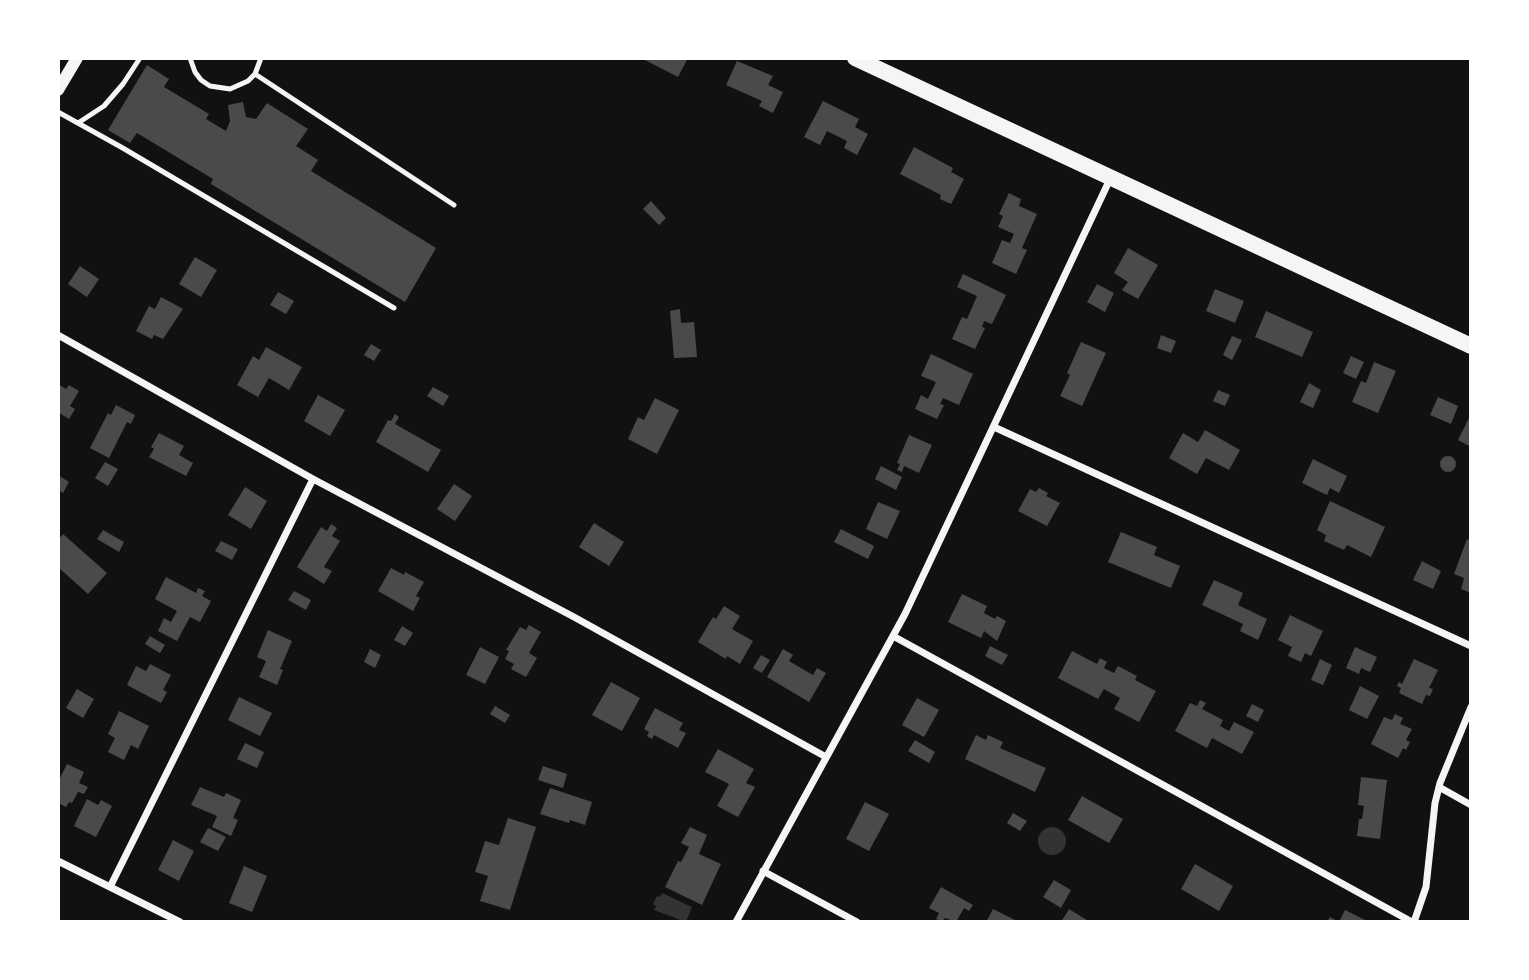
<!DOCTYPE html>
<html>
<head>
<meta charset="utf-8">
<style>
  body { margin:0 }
  #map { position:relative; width:1529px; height:980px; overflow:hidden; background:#111; font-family:"PT Sans",sans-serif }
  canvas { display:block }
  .frame { position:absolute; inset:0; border:60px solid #fff; pointer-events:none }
</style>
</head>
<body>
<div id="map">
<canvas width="1529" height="980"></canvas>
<div class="frame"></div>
</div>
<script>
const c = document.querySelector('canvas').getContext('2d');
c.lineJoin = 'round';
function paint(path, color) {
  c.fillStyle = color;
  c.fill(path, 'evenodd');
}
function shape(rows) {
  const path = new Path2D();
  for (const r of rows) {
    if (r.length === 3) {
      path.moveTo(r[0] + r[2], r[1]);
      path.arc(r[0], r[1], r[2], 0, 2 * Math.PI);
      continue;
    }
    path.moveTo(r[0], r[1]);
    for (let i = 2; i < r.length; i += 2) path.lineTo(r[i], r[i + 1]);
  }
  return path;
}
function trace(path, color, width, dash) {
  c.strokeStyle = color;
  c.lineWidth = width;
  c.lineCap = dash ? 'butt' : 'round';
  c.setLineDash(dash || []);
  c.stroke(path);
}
const water = shape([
  [1052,841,14],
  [662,893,692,907,686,922,654,910,656,906,653,904,657,896,660,897]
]);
const building = shape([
  [646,58,688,58,678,77,645,60],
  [737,61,773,76,768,85,783,92,773,113,759,106,762,101,726,85],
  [147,65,169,79,164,87,209,114,206,119,226,131,230,121,228,105,243,102,246,117,256,119,267,103,308,129,296,146,318,160,311,171,436,248,405,302,211,184,213,179,137,133,130,143,108,130],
  [823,101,859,119,855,127,868,134,857,155,844,148,847,141,827,131,820,145,804,137],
  [914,147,953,168,951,172,964,179,951,204,940,199,941,195,900,174],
  [1009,193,1021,199,1019,206,1037,214,1022,248,1027,250,1016,274,992,263,1002,240,1010,243,1014,234,998,227,1003,216,999,214],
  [651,201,666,218,659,225,643,209],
  [1128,248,1158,265,1138,299,1122,290,1128,282,1114,273],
  [195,257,217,270,201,297,179,284],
  [80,266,99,279,87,297,68,284],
  [963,274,1006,295,992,324,984,321,982,327,985,328,975,349,952,339,962,317,967,319,977,296,957,287],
  [1097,284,1114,293,1105,312,1087,302],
  [1215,289,1244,301,1235,323,1206,311],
  [278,292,294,301,286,314,270,305],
  [161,297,183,309,163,339,154,335,152,339,136,331,149,306,155,309],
  [680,309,681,323,694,322,697,357,674,358,670,311],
  [1266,311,1313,332,1302,357,1255,337],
  [1161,335,1176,341,1171,353,1157,348],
  [1232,336,1242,340,1232,360,1223,355],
  [1081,342,1106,353,1082,406,1060,396,1070,375,1067,373],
  [371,344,381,350,374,361,364,355],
  [266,347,302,367,289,390,269,378,258,397,237,385,253,356,259,360],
  [931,354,973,374,959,405,943,398,940,404,944,405,937,419,915,409,921,395,928,399,936,382,921,376],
  [1351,356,1364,362,1356,379,1343,373],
  [1374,362,1396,371,1378,413,1352,402,1361,381,1366,383],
  [1309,383,1321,390,1313,408,1300,402],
  [58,384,66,389,69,385,79,391,70,406,75,409,69,419,58,412],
  [433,387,449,396,443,406,427,396],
  [1218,390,1230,395,1225,406,1213,401],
  [318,395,345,410,330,436,304,421],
  [1438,397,1458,406,1451,424,1430,415],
  [655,398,679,410,657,454,628,439,638,417,644,420],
  [116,405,135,415,131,424,127,422,109,458,90,448,108,413,111,415],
  [395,414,399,417,395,424,441,450,428,472,376,442,388,420,391,421],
  [1471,414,1471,447,1458,440],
  [1205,430,1240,450,1229,470,1206,458,1197,474,1169,458,1183,433,1198,442],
  [159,433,184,446,179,455,193,463,186,476,149,457,154,449,151,447],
  [909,435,932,445,919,473,904,466,902,472,897,470,900,464,897,463],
  [1448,464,8],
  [1313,459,1347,476,1339,493,1330,488,1327,495,1302,483],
  [105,462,118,469,108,486,95,478],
  [881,466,902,477,896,490,875,479],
  [58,475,69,482,63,493,58,490],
  [454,484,472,496,455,521,437,509],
  [245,487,267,501,251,529,228,515],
  [1039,488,1048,493,1046,496,1060,503,1047,526,1018,511,1030,489,1036,492],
  [1330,501,1385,527,1371,557,1347,545,1344,550,1324,541,1326,535,1317,530],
  [878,502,900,511,887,539,866,529],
  [594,523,624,542,609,566,579,547],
  [331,524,337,528,332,536,340,541,324,567,332,571,324,584,297,567,321,527,327,531],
  [841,529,874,546,868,559,834,542],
  [103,530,124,542,119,552,97,539],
  [1121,532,1157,547,1154,555,1180,566,1171,588,1108,562],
  [63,534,107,573,88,594,58,567,58,540],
  [1467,539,1471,541,1471,593,1461,589,1464,578,1454,574],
  [221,541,238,549,232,560,215,551],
  [1422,561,1441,571,1433,589,1413,580],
  [391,568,404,575,405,572,424,582,416,596,420,598,413,611,378,591],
  [166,577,196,593,198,588,205,591,202,596,211,601,200,622,190,617,177,641,158,631,164,618,171,622,177,611,155,599],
  [1214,580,1243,593,1238,605,1267,619,1258,640,1240,631,1243,624,1202,605],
  [294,591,311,600,306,610,288,600],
  [962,594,987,606,984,613,995,619,997,616,1006,621,997,641,984,631,981,638,948,622],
  [724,606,740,616,732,629,753,641,740,664,727,656,726,659,698,642,713,617,716,619],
  [1290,615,1323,631,1311,656,1305,653,1301,662,1288,656,1292,647,1278,640],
  [529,625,541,632,529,653,537,658,526,677,511,669,514,664,505,659,509,651,506,650,520,627,526,630],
  [402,626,413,633,405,646,394,640],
  [268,630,292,641,280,669,283,670,277,685,259,677,266,661,257,657],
  [150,636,165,645,160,653,145,644],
  [990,646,1008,655,1002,665,985,656],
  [480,647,499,657,485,684,466,675],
  [1355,647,1377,657,1370,672,1361,668,1359,674,1346,668],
  [370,649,381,655,375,668,364,662],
  [783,649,793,655,789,661,813,675,817,668,826,673,809,702,767,677],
  [1072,651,1097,664,1100,658,1107,662,1104,668,1114,673,1118,666,1137,676,1135,680,1156,691,1139,722,1114,709,1120,698,1104,689,1098,699,1058,678],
  [761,655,770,660,762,673,753,668],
  [1320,659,1332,665,1323,685,1311,680],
  [1414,659,1438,670,1429,688,1433,689,1430,696,1426,695,1422,704,1399,693,1401,688,1397,686,1399,682,1402,684],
  [150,664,171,675,163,690,167,692,161,703,127,685,136,666,146,671],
  [611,682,640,698,622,731,592,715],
  [1360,686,1379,696,1367,719,1349,710],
  [77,689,94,699,83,718,66,708],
  [239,697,272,713,260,736,228,720],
  [917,698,939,710,924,737,902,725],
  [1200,700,1206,703,1202,709,1223,720,1220,726,1229,731,1234,722,1254,732,1242,754,1212,738,1207,748,1175,731,1190,703,1197,706],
  [1252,704,1264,710,1258,722,1246,716],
  [495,706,510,715,505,723,490,714],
  [655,708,683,723,679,730,686,733,678,748,654,735,652,739,647,736,649,732,644,729],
  [119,711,149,726,138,749,131,745,124,760,108,752,115,738,108,734],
  [1395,714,1403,718,1400,724,1412,729,1406,740,1410,742,1406,750,1403,748,1398,758,1371,744,1384,717,1392,720],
  [976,735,986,740,988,735,1003,742,1000,748,1046,768,1035,792,965,759],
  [915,740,935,752,929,763,908,751],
  [245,743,264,752,257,768,237,759],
  [718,749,754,769,746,783,755,787,738,817,717,806,729,784,705,772],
  [67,764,84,772,79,783,88,787,84,794,78,792,72,803,69,802,66,807,58,803,58,782],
  [543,766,567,774,563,788,538,780],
  [1361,777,1387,780,1380,839,1357,836,1359,819,1362,819,1364,806,1358,805],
  [200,787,224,797,226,793,241,800,233,818,238,820,231,836,212,827,217,816,191,805],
  [550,788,592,802,585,825,570,820,569,823,540,814],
  [1082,796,1123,819,1109,843,1068,820],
  [87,799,98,805,101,800,112,806,96,837,74,826],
  [865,802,889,814,869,851,846,839],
  [1013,813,1027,821,1020,831,1007,823],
  [508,818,536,827,510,910,480,901,488,876,475,872,485,841,499,845],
  [690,827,707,835,699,854,721,864,702,905,665,887,678,861,681,862,689,847,681,843],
  [208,828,226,837,218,851,200,842],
  [173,840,194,851,179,881,158,870],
  [1195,864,1233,886,1219,911,1181,889],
  [244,866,267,876,252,912,229,903],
  [1054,880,1071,890,1061,908,1043,897],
  [941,887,973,905,969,911,964,908,956,922,945,918,942,922,936,919,939,913,929,908],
  [993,909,1019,922,986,922],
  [1069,909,1090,922,1061,922],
  [1345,910,1369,922,1327,922,1330,917,1339,922]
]);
const service = shape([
  [190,58,195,72,201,80,210,86,230,89,248,81,255,74,261,58],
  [255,74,454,205],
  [58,112,121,147,394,308],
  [78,123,104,106,123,84,140,58]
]);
const minor = shape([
  [58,335,313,479,574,617,826,757],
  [994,427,1471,646],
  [893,636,1412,922],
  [1439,787,1471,805],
  [58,861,180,922],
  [763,871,857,922],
  [110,887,313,479],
  [736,922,905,614,1111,177],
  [1414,922,1426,887,1435,803,1440,783,1471,707]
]);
const tertiary = shape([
  [58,90,77,58]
]);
const primary = shape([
  [855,58,1471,346]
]);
paint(water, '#333');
paint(building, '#4a4a4a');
trace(service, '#f5f5f5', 5);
trace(minor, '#f5f5f5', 7);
trace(tertiary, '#f5f5f5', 12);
trace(primary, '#f5f5f5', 16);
</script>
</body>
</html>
